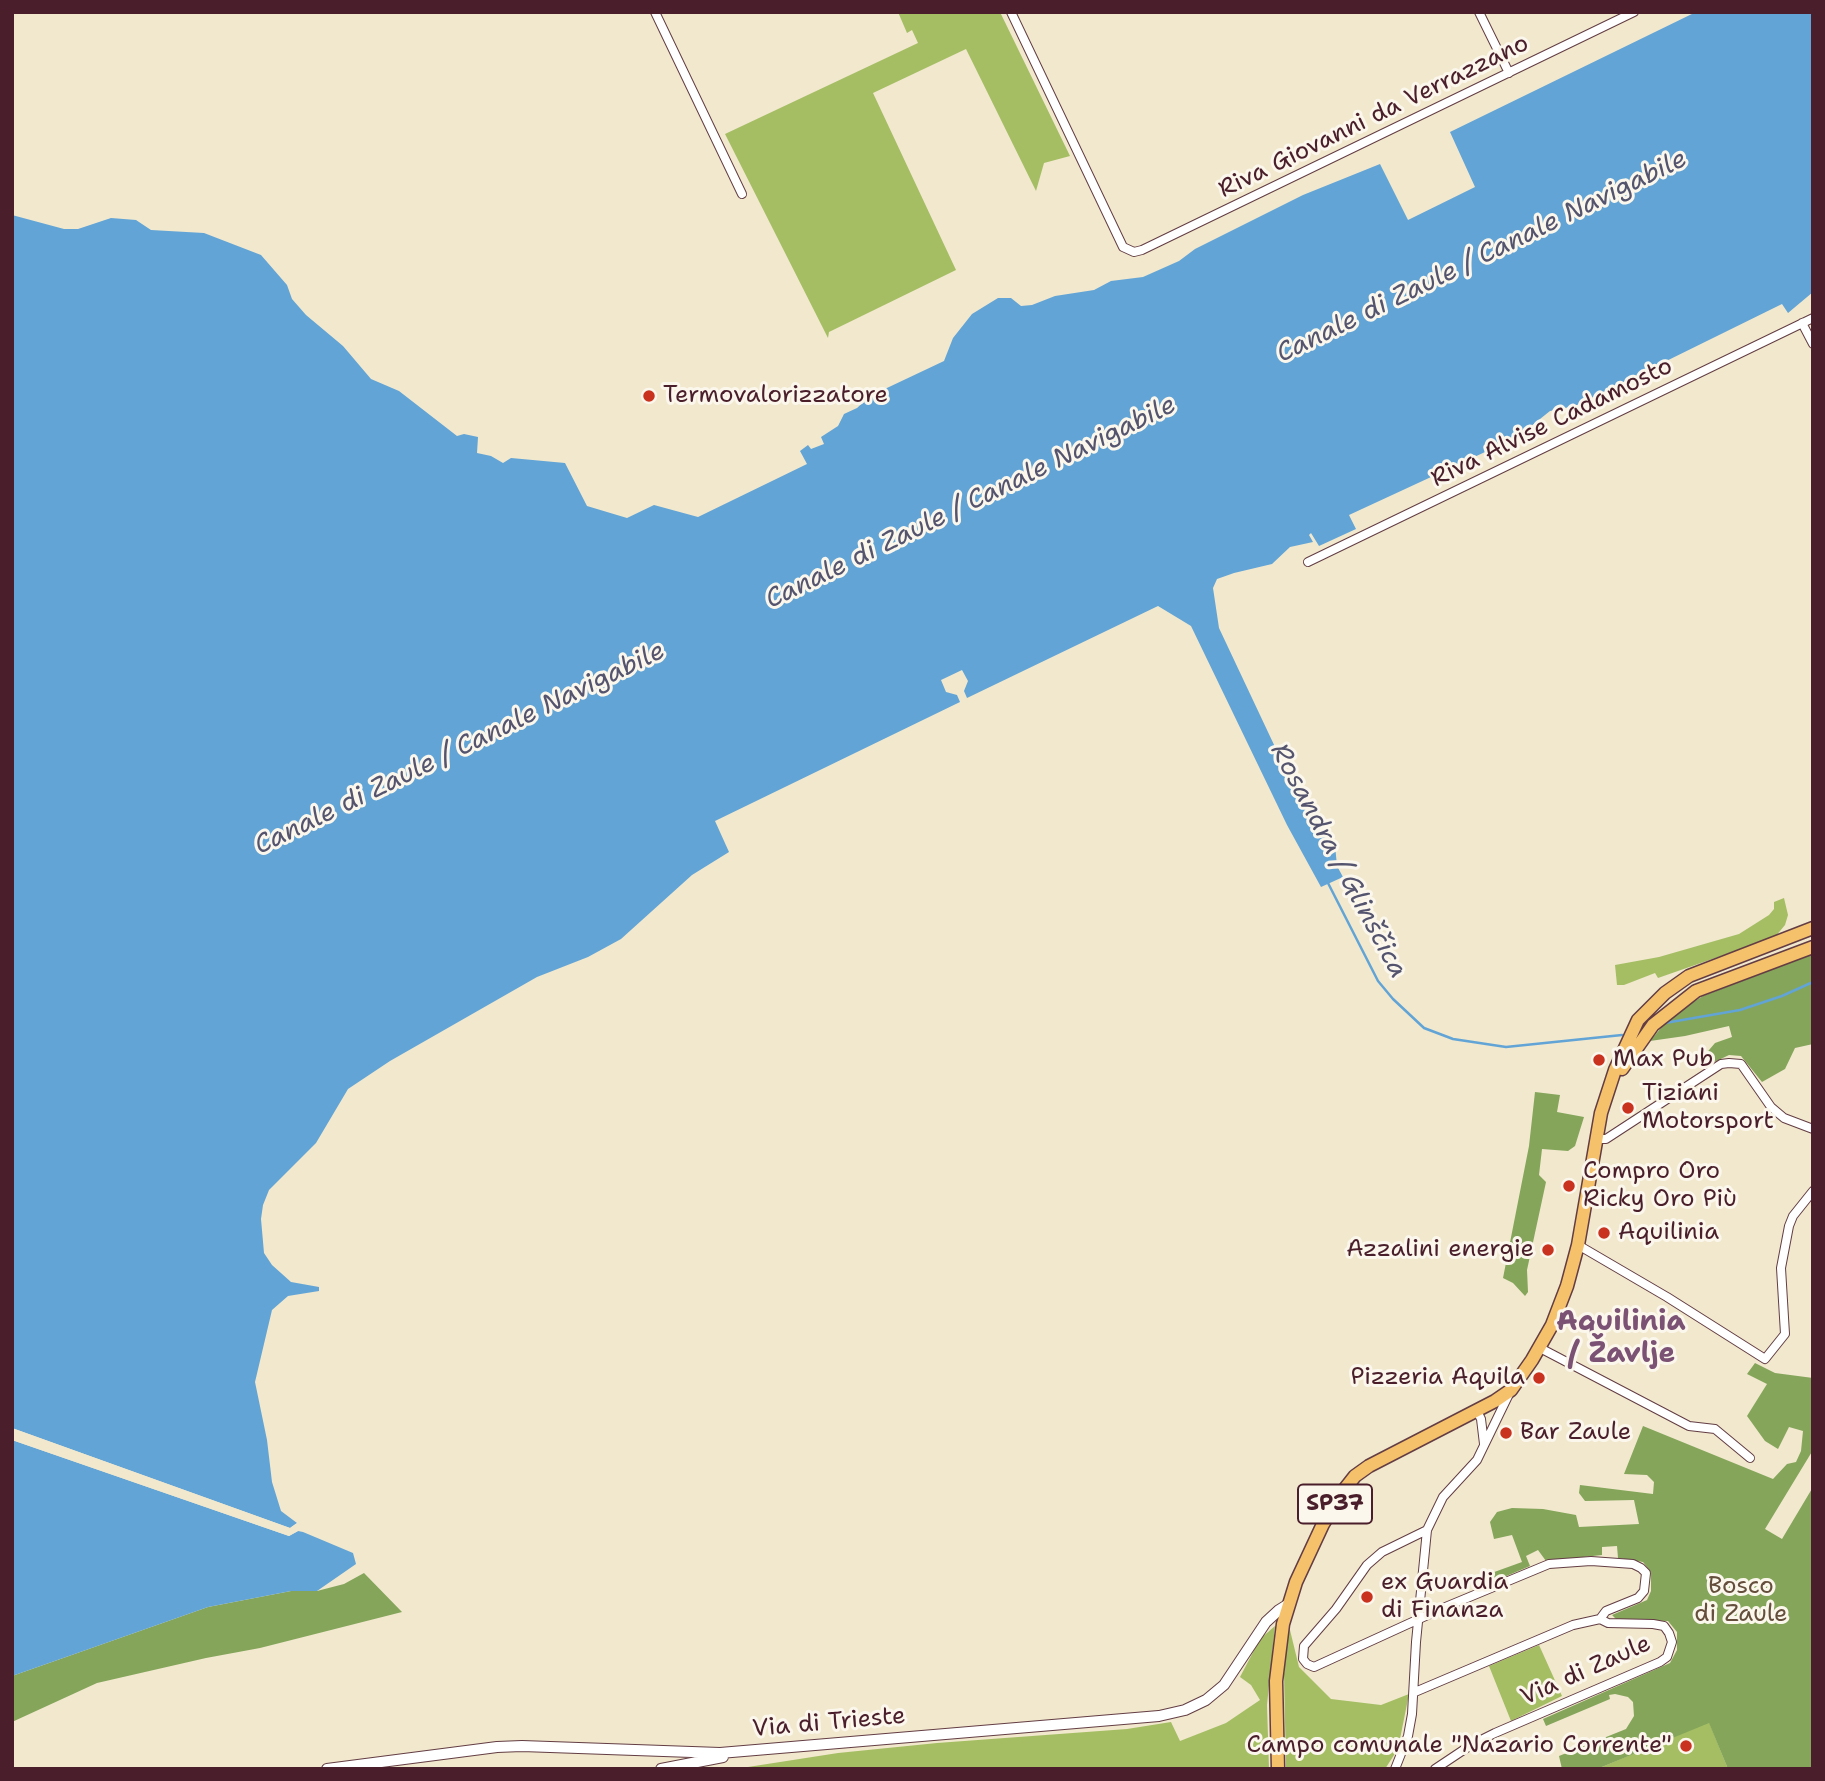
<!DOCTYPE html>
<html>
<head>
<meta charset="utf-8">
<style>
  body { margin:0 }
  #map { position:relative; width:1825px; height:1781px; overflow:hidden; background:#f1e8ce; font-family:"Shantell Sans",sans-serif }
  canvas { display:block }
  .frame { position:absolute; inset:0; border:14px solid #4a1f2b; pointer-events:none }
</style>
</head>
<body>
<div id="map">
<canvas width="1825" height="1781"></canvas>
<div class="frame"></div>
</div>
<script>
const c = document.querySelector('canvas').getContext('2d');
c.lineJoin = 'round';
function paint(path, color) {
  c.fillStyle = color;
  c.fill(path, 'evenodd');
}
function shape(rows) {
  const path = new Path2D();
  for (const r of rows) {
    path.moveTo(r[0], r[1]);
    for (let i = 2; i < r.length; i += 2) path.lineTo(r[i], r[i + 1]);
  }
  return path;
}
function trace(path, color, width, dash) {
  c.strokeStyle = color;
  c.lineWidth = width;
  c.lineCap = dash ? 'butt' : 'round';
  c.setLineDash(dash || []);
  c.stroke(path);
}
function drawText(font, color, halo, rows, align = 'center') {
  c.font = font + ' "Shantell Sans",sans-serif';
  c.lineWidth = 6;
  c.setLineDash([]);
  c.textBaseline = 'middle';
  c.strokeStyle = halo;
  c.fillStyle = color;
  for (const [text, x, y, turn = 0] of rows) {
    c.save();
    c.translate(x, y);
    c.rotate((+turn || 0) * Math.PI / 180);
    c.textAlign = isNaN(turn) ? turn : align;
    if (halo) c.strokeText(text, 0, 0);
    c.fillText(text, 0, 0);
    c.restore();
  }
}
const green = shape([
  [898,12,1000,12,1070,156,1044,163,1036,191,966,49,873,93,956,270,829,332,828,338,725,134,918,43,912,30,907,33],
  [1784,898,1788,915,1785,925,1775,937,1658,978,1655,973,1624,985,1617,985,1615,965,1659,957,1739,934,1769,915,1774,909,1774,902],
  [1275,1626,1267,1705,1269,1769,735,1769,838,1753,937,1743,1127,1729,1171,1722,1180,1741,1226,1723,1260,1700,1251,1685,1240,1677,1260,1639],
  [1289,1626,1299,1667,1331,1699,1381,1705,1409,1694,1398,1749,1385,1769,1286,1769,1284,1674],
  [1539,1645,1562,1696,1511,1721,1489,1666],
  [1709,1722,1728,1769,1597,1769]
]);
const forest = shape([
  [1813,954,1813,1044,1795,1048,1785,1069,1762,1082,1741,1056,1729,1055,1702,1068,1704,1056,1715,1043,1732,1037,1729,1026,1685,1036,1650,1041,1671,1016,1703,996],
  [1535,1092,1560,1095,1557,1112,1584,1117,1575,1146,1568,1151,1542,1149,1539,1175,1546,1182,1527,1270,1528,1292,1525,1296,1513,1283,1503,1278,1529,1146],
  [1755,1363,1775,1373,1813,1378,1813,1450,1765,1529,1782,1539,1813,1487,1813,1769,1728,1769,1709,1723,1597,1769,1562,1769,1559,1756,1626,1729,1634,1716,1633,1702,1628,1697,1615,1694,1609,1695,1610,1699,1546,1726,1543,1719,1670,1663,1677,1650,1677,1632,1668,1621,1617,1620,1612,1615,1647,1600,1651,1591,1651,1572,1643,1562,1618,1558,1617,1546,1602,1547,1602,1555,1546,1561,1538,1550,1526,1556,1530,1566,1490,1583,1486,1575,1522,1562,1512,1535,1494,1539,1490,1522,1497,1512,1512,1508,1543,1509,1576,1515,1579,1527,1639,1524,1634,1500,1585,1501,1579,1493,1580,1485,1653,1494,1654,1482,1647,1475,1624,1474,1643,1426,1773,1479,1787,1464,1796,1462,1801,1451,1803,1431,1789,1427,1778,1449,1765,1441,1747,1416,1767,1384,1747,1374],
  [364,1573,402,1612,260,1648,206,1658,97,1683,12,1722,12,1676,208,1607,291,1591,317,1591,344,1584]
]);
const water = shape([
  [1696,12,1813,12,1813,292,1788,313,1782,304,1575,406,1550,411,1530,427,1498,446,1349,515,1356,529,1319,546,1311,533,1309,535,1313,542,1290,547,1272,564,1234,573,1217,579,1213,588,1219,628,1292,783,1335,845,1337,866,1343,877,1321,887,1287,825,1191,626,1158,606,967,698,964,691,968,681,962,670,941,680,946,692,957,695,960,702,715,821,729,852,692,875,621,939,588,957,537,977,390,1061,348,1089,316,1143,269,1190,263,1205,261,1219,264,1253,272,1265,291,1282,319,1287,319,1291,288,1296,272,1310,255,1382,267,1440,272,1482,281,1511,297,1523,290,1528,12,1428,12,215,64,229,78,229,111,218,136,220,151,230,204,233,261,255,287,285,292,299,306,315,343,346,371,379,399,391,457,436,464,434,478,437,477,453,491,456,503,463,511,458,565,463,587,506,627,518,654,505,698,517,807,464,800,451,808,445,811,449,824,444,821,437,838,426,844,414,857,408,870,396,944,361,953,338,972,314,998,298,1011,298,1021,306,1032,305,1055,296,1094,290,1111,281,1143,277,1179,261,1195,249,1303,195,1380,164,1408,220,1475,187,1450,132],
  [12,1440,289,1536,298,1531,303,1532,353,1553,356,1564,317,1591,291,1591,208,1607,12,1676]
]);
const pier = shape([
  [12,1428,290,1528,297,1523,295,1529,298,1528,298,1531,289,1536,12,1440,12,1436,289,1532,290,1531,12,1432]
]);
const stream = shape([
  [1328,883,1378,981,1393,999,1424,1028,1453,1039,1506,1047,1622,1035],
  [1665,1023,1740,1010,1782,996,1813,982]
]);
const minor = shape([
  [655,12,742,194],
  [1011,12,1123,247,1134,252,1142,250,1634,12],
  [1479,12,1509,73],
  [1802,323,1813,344],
  [1308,562,1813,318],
  [1596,1139,1606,1139,1721,1064,1729,1063,1741,1064,1771,1107,1784,1118,1813,1129],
  [1578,1245,1667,1297,1765,1359,1785,1334,1781,1268,1789,1226,1793,1216,1813,1191],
  [1540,1348,1689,1426,1715,1429,1750,1458],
  [1477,1411,1481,1419,1484,1444],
  [1427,1530,1382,1552,1367,1565,1336,1609,1304,1646,1303,1659,1307,1664,1314,1667,1443,1608,1549,1564,1591,1561,1633,1564,1641,1568,1646,1573,1644,1591,1638,1598,1606,1611,1600,1619],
  [1415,1692,1573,1625,1600,1619,1608,1623,1653,1624,1664,1626,1669,1633,1672,1642,1667,1657,1660,1662,1495,1733,1471,1745,1435,1769],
  [1395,1769,1408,1736,1412,1714,1416,1642,1427,1530,1443,1497,1477,1460,1509,1394]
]);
const tertiary = shape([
  [327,1769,497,1747,522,1746,720,1753,1159,1716,1185,1710,1206,1700,1224,1685,1266,1622,1279,1610,1287,1605],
  [661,1769,723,1757]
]);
const primary = shape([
  [1622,1069,1653,1025,1696,991,1813,947],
  [1278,1769,1276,1681,1283,1624,1296,1582,1323,1524,1344,1490,1355,1476,1369,1466,1495,1401,1511,1390,1532,1360,1552,1325,1567,1286,1578,1245,1601,1113,1615,1070,1638,1020,1665,993,1689,976,1813,928]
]);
const markers = [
  [649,396,7,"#c8321e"],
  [1599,1060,7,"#c8321e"],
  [1628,1108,7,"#c8321e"],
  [1569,1186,7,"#c8321e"],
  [1604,1233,7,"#c8321e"],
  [1548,1250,7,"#c8321e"],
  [1539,1378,7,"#c8321e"],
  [1506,1433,7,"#c8321e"],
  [1367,1597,7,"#c8321e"],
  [1686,1746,7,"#c8321e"]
];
const shields = [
  [1335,1504,74]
];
const shieldNames = [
  ["SP37",1335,1504]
];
const streetNames = [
  ["Riva Giovanni da Verrazzano",1374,117,-26],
  ["Riva Alvise Cadamosto",1552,423,-26],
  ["Via di Zaule",1586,1671,-24],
  ["Via di Trieste",829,1723,-5]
];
const poiNames = [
  ["Termovalorizzatore",663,396],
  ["Max Pub",1613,1060],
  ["Tiziani",1642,1094],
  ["Motorsport",1642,1122],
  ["Compro Oro",1583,1172],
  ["Ricky Oro Più",1583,1200],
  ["Aquilinia",1618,1233],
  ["Azzalini energie",1534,1250,"right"],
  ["Pizzeria Aquila",1525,1378,"right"],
  ["Bar Zaule",1520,1433],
  ["ex Guardia",1381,1583],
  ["di Finanza",1381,1611],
  ["Campo comunale \"Nazario Corrente\"",1672,1746,"right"]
];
const parkNames = [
  ["Bosco",1741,1587],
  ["di Zaule",1741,1615]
];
const waterNames = [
  ["Canale di Zaule / Canale Navigabile",1482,257,-26],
  ["Canale di Zaule / Canale Navigabile",971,503,-26],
  ["Canale di Zaule / Canale Navigabile",460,749,-26],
  ["Rosandra / Glinščica",1338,861,62]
];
const quarterNames = [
  ["Aquilinia",1621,1323],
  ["/ Žavlje",1621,1355]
];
paint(green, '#a5be64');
paint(forest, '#84a55a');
paint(water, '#62a4d6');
paint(pier, '#f1e8ce');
trace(stream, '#62a4d6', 2.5);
trace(minor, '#633d43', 10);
trace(tertiary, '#633d43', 12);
trace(primary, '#633d43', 15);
trace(minor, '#fff', 8);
trace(tertiary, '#fff', 10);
trace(primary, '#f5c16b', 12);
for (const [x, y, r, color] of markers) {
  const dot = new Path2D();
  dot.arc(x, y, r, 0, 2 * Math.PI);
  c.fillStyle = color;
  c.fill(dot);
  trace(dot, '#fbf7ec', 2.5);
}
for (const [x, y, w] of shields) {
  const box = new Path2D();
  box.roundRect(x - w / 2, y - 19.5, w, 39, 5);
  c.fillStyle = '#fbf7ec';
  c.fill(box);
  trace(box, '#4a1f2b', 2);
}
drawText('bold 23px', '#4a1f2b', null, shieldNames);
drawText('24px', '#4a1f2b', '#fbf7ec', streetNames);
drawText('24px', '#4a1f2b', '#fbf7ec', poiNames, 'left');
drawText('24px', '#654f3c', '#fbf7ec', parkNames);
drawText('italic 26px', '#54546f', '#fbf7ec', waterNames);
drawText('bold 28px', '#7b5274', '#fbf7ec', quarterNames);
</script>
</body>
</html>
